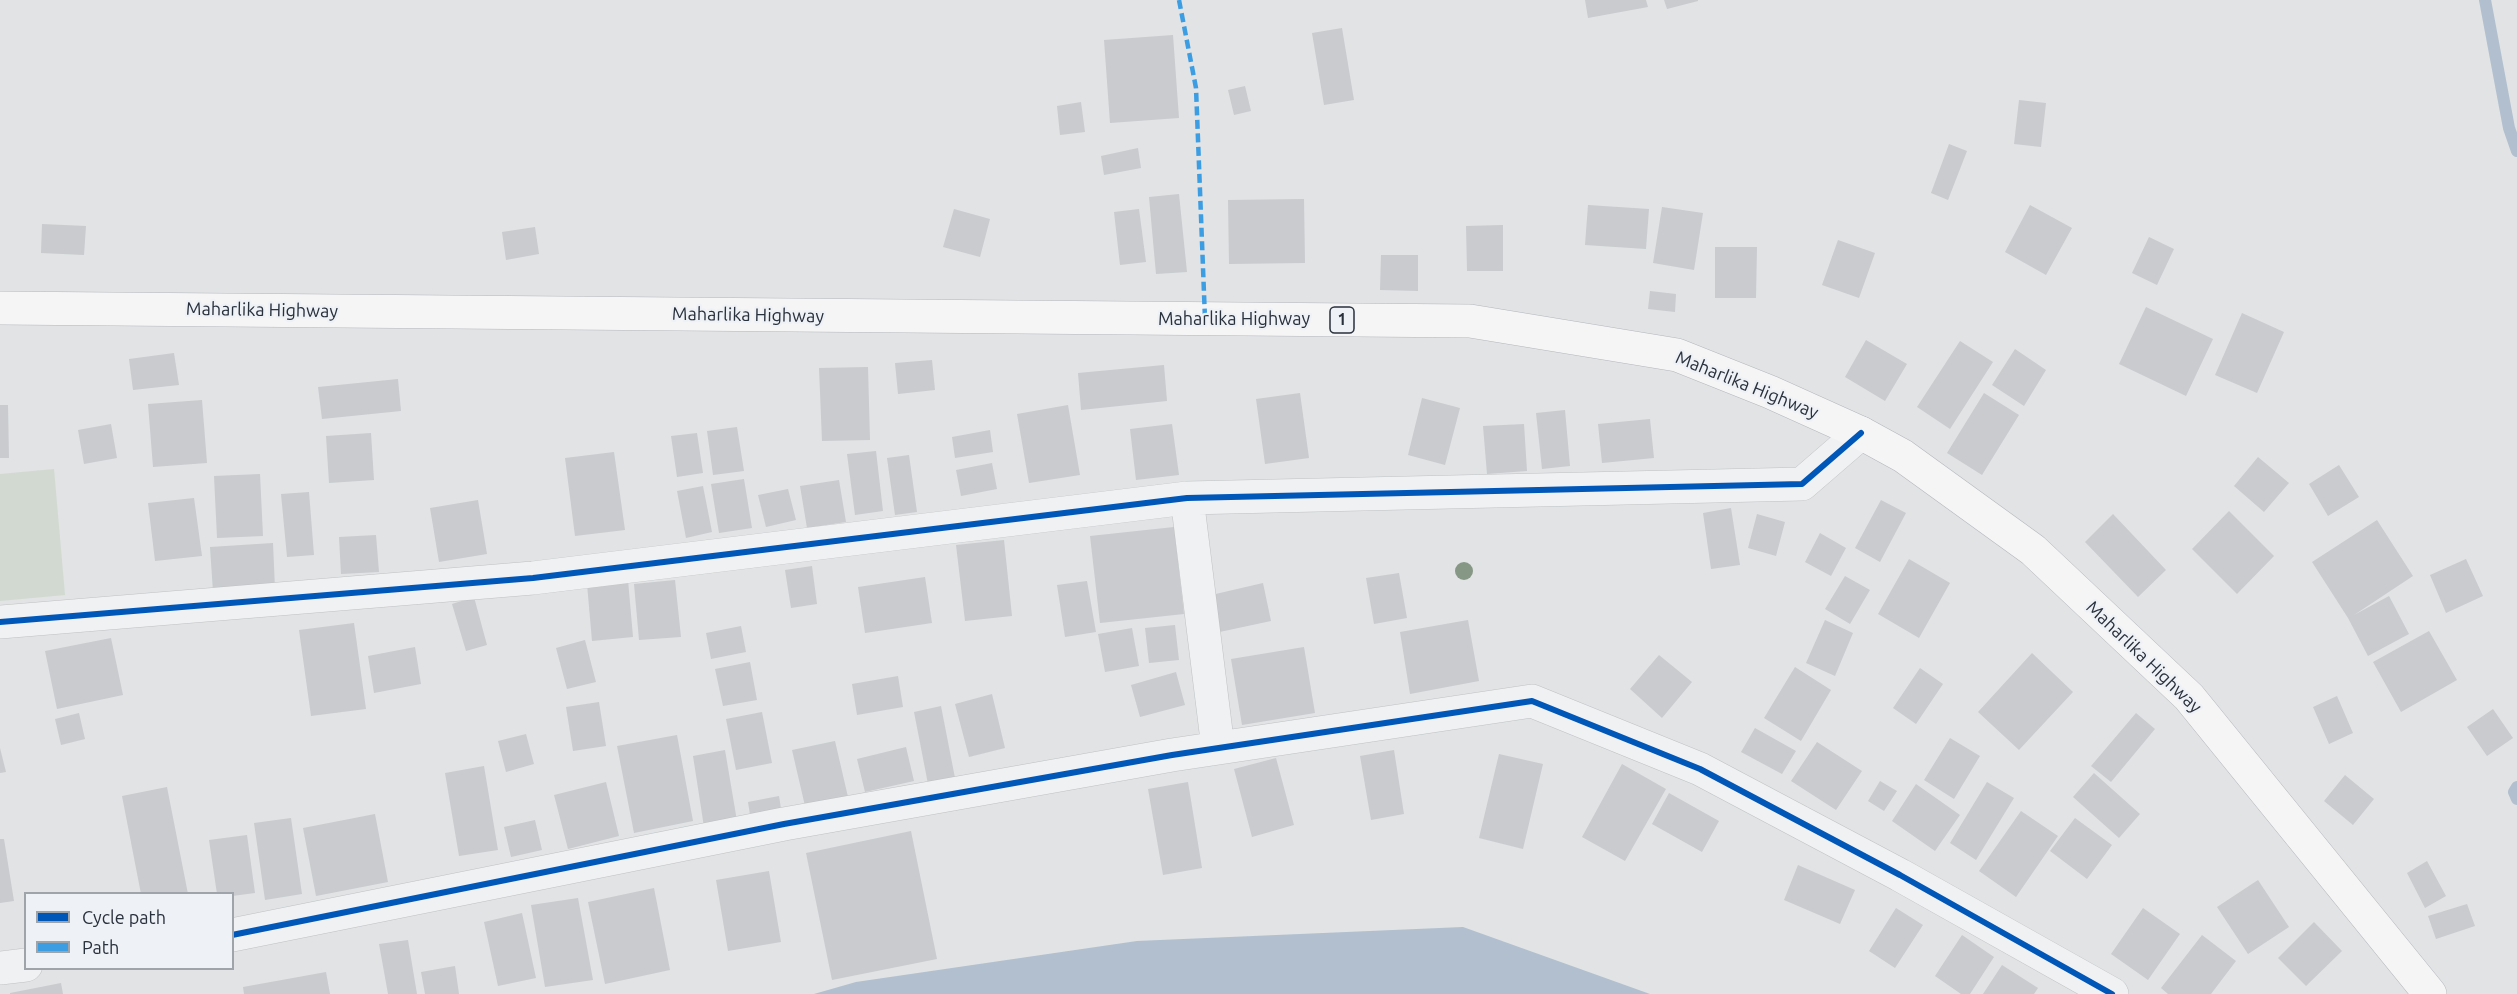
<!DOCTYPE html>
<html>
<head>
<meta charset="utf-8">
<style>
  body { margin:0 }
  #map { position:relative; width:2517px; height:994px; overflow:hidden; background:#e1e3e5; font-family:Ubuntu,sans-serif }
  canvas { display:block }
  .legend { position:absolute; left:24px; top:892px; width:210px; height:78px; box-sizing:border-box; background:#eef1f5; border:2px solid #9fa4ab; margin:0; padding:8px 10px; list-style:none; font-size:18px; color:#29313d }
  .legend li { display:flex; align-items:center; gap:12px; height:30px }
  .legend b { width:30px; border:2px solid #9fa4ab }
</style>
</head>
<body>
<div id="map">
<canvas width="2517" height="994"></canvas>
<ul class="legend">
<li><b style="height:8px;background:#0057b8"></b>Cycle path</li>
<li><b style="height:8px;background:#3d9de3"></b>Path</li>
</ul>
</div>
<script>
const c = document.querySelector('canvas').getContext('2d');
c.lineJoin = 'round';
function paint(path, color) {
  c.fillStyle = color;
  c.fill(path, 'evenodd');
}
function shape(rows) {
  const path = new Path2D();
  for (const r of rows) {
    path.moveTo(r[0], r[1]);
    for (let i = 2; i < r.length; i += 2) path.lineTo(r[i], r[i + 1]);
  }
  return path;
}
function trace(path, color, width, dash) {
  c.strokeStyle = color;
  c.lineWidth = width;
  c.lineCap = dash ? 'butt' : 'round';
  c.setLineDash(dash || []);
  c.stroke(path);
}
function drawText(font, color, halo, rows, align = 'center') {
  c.font = font + ' Ubuntu,sans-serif';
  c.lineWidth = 4.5;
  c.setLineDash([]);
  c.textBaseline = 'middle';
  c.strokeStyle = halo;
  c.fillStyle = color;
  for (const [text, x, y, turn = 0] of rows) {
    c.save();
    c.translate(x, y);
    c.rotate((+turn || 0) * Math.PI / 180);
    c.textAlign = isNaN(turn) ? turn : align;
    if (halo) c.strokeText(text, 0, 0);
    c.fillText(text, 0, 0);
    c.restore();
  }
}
const green = shape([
  [54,469,65,595,0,601,0,474]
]);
const water = shape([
  [1463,927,1650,994,814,994,856,982,1137,941]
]);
const stream = shape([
  [2485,0,2509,128,2517,151],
  [2517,787,2514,792,2517,799]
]);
const building = shape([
  [1585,0,1646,0,1648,7,1588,18],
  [1664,0,1698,0,1698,1,1667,9],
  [1342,28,1354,100,1324,105,1312,33],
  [1173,35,1179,118,1110,123,1104,40],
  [1245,86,1251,111,1234,115,1228,90],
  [2019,100,2046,103,2041,147,2014,144],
  [1081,102,1085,132,1060,135,1057,106],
  [1949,144,1967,151,1948,200,1931,193],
  [1138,148,1141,168,1104,175,1101,156],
  [1179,194,1187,272,1156,274,1149,197],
  [1304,199,1305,263,1229,264,1228,200],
  [1588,205,1649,209,1646,249,1585,245],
  [2030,205,2072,228,2046,275,2005,252],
  [1662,207,1703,213,1694,270,1653,263],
  [954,209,990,219,980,257,943,247],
  [1139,209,1146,262,1120,265,1114,212],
  [42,224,86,226,84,255,41,253],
  [1503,225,1503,271,1467,271,1466,226],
  [535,227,539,254,506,260,502,232],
  [2149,237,2174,249,2157,285,2132,273],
  [1838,240,1875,253,1859,298,1822,285],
  [1715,247,1757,247,1756,298,1715,298],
  [1381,255,1418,255,1418,291,1380,290],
  [1650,291,1676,294,1675,312,1648,309],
  [2146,307,2213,339,2186,396,2119,364],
  [2242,313,2284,332,2257,393,2215,375],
  [1866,340,1907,364,1885,401,1845,377],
  [1960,341,1993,362,1950,429,1917,407],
  [2015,349,2046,370,2024,406,1992,385],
  [174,353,179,385,133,390,129,359],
  [932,360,935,390,898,394,895,363],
  [1164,365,1167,401,1081,410,1078,373],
  [868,367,870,440,822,441,819,368],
  [398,379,401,411,322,419,318,387],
  [1300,393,1309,458,1265,464,1256,399],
  [1984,393,2019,415,1982,475,1947,453],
  [1422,398,1460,408,1445,465,1408,455],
  [202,400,207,463,153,467,148,404],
  [0,405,8,405,9,458,0,458],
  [1068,405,1080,475,1029,483,1017,414],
  [1565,410,1570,466,1542,469,1536,413],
  [1650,419,1654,458,1602,463,1598,424],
  [111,424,117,458,84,464,78,430],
  [1172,424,1179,475,1136,480,1130,429],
  [1524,424,1527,471,1487,474,1483,426],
  [737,427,744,471,713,475,707,431],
  [990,430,993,452,955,458,952,437],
  [371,433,374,480,329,483,326,436],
  [697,433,703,473,677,477,671,436],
  [876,451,883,511,855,515,847,454],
  [614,452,625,530,575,536,565,458],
  [909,455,917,512,895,515,887,458],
  [2258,457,2289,483,2264,512,2234,486],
  [992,463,997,489,961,496,956,470],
  [2339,465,2359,497,2328,516,2309,484],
  [260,474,263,536,217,538,214,476],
  [744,479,752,528,719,533,711,484],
  [839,480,846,522,807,528,800,486],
  [703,486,712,532,686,538,677,491],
  [788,489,796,520,766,527,758,495],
  [309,492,314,555,287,557,281,494],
  [194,498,202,556,155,561,148,503],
  [478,500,487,554,439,562,430,508],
  [1881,500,1906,513,1880,562,1855,548],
  [1731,508,1740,565,1711,569,1703,513],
  [2229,511,2274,556,2237,594,2192,549],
  [1757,514,1785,522,1776,556,1748,548],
  [2113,514,2166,570,2138,597,2085,542],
  [2377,520,2413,576,2354,615,2389,596,2409,634,2368,656,2348,618,2312,562],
  [1174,527,1184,614,1100,623,1090,536],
  [1820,533,1846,548,1831,576,1805,562],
  [376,535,379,572,341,574,339,537],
  [1004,540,1012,616,965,621,956,545],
  [273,543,275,589,213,592,210,547],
  [1909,559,1950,583,1919,638,1878,614],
  [2466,559,2483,596,2446,613,2430,575],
  [812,566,817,604,791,608,785,570],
  [1399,573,1407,618,1374,624,1366,578],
  [1845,576,1870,590,1850,624,1825,609],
  [925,577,932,623,865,633,858,587],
  [628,580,633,637,592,641,587,584],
  [675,580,681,637,639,640,634,584],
  [1087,581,1096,632,1065,637,1057,585],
  [1263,583,1271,621,1215,633,1207,596],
  [474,597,487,645,466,651,452,604],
  [1468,620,1479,681,1410,694,1400,632],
  [1825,620,1853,633,1835,676,1806,663],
  [354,623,366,709,311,716,299,630],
  [1175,625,1179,660,1149,663,1145,628],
  [741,626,746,652,711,659,706,633],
  [1132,628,1139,666,1105,672,1098,634],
  [2429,631,2457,680,2401,712,2373,662],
  [111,638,123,695,57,709,45,651],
  [585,640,596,682,567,689,556,648],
  [415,647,421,684,374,693,368,656],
  [1304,647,1315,713,1242,725,1231,659],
  [2032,653,2073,692,2019,750,1978,712],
  [1659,655,1692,682,1662,718,1630,689],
  [750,662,757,700,723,706,715,669],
  [1795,667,1831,690,1801,741,1764,718],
  [1920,668,1943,684,1916,724,1893,708],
  [1176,672,1185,705,1140,717,1131,685],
  [898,676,903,707,857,715,852,684],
  [992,694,1005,748,969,757,955,704],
  [2337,696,2353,733,2329,744,2313,707],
  [599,702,606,746,573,751,566,707],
  [941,706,955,778,928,784,914,712],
  [2493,709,2513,738,2487,756,2467,727],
  [762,712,772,763,736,770,726,719],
  [79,713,85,739,61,745,55,719],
  [2136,713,2155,729,2111,782,2091,766],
  [1755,728,1796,751,1782,774,1741,752],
  [526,734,534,764,506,772,498,741],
  [677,735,693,821,634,833,617,746],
  [1950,738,1980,756,1954,799,1924,780],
  [835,741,848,797,805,806,792,750],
  [1817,742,1862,771,1836,810,1791,781],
  [906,747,914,781,865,792,857,759],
  [0,748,6,772,0,773],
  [725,750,737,821,704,827,693,756],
  [1394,750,1404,814,1371,820,1360,756],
  [1499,754,1543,764,1523,849,1479,838],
  [1276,758,1294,825,1252,837,1234,769],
  [1622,764,1666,789,1625,861,1582,837],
  [484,766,498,850,459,856,445,773],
  [2094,773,2140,814,2119,838,2073,797],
  [2345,775,2374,799,2353,825,2324,801],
  [1880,781,1897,791,1884,811,1868,801],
  [606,782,619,836,568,849,554,795],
  [1188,782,1202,868,1163,875,1148,789],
  [1987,782,2014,798,1976,860,1950,843],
  [1916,784,1960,815,1935,851,1892,821],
  [167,787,188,894,141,894,122,796],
  [1669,793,1719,821,1702,852,1652,824],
  [779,796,782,815,751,821,748,802],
  [2021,811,2058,836,2016,897,1979,871],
  [375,814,388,882,316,896,303,828],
  [291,818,302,894,265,900,254,823],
  [2075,818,2112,845,2087,879,2050,851],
  [535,820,542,850,511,857,504,827],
  [911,831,937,959,832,980,806,853],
  [247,835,255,893,232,896,232,894,217,894,209,840],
  [0,839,4,839,14,901,0,903],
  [2427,861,2446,896,2425,908,2407,873],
  [1798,865,1855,890,1840,924,1784,900],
  [769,871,781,942,728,951,716,880],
  [2258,880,2289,927,2248,954,2217,907],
  [654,888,670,970,605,984,588,902],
  [578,898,593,980,545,987,531,905],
  [2467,904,2475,926,2436,939,2428,916],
  [1896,908,1923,925,1895,968,1869,951],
  [2143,908,2180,934,2148,980,2111,954],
  [522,913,536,978,498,986,484,922],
  [2314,922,2342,951,2306,986,2278,958],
  [1962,935,1994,957,1970,994,1961,994,1935,976],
  [2202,935,2236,961,2211,994,2168,994,2161,988],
  [408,940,417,994,388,994,379,944],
  [2002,965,2038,988,2034,994,1983,994],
  [455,966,459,994,425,994,421,972],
  [326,972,330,994,244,994,243,987],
  [61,983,63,994,10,994,10,993]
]);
const minor = shape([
  [1187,498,1218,748],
  [0,622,533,578,1187,498,1802,484,1861,433],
  [232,935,784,824,1172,755,1532,701,1700,769,1900,875,2112,994],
  [0,968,26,965]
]);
const highway = shape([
  [0,308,1470,321,1677,355,1770,392,1861,433,1903,456,2033,550,2189,697,2430,994]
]);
const quiet = shape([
  [1179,0,1196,88,1205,319]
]);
const cycleway = shape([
  [0,622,533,578,1187,498,1802,484,1861,433],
  [232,935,784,824,1172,755,1532,701,1700,769,1900,875,2112,994]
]);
const trees = [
  [1464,571]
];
const shields = [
  [1342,320,24]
];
const shieldNames = [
  ["1",1342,320]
];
const streetNames = [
  ["Maharlika Highway",262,310,1],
  ["Maharlika Highway",748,315,1],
  ["Maharlika Highway",1234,319],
  ["Maharlika Highway",1747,385,22],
  ["Maharlika Highway",2144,657,44]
];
paint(green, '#d2d9d1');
paint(water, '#b1bfcf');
trace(stream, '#b1bfcf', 12);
paint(building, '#c9cbce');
trace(minor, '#bfc1c3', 34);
trace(highway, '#b4b6ba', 34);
trace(minor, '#f0f1f2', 33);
trace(highway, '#f5f5f6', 33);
trace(quiet, '#3d9de3', 4.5, [9, 4.5]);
trace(cycleway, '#0057b8', 6);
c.fillStyle = '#879786';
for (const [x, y] of trees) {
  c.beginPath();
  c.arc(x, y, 9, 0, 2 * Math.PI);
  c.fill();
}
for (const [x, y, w] of shields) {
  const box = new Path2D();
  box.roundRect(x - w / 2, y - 13, w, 26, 4.5);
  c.fillStyle = '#eef1f5';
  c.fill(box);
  trace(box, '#29313d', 1.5);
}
drawText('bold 16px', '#29313d', null, shieldNames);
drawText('18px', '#29313d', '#eef1f5', streetNames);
</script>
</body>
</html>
